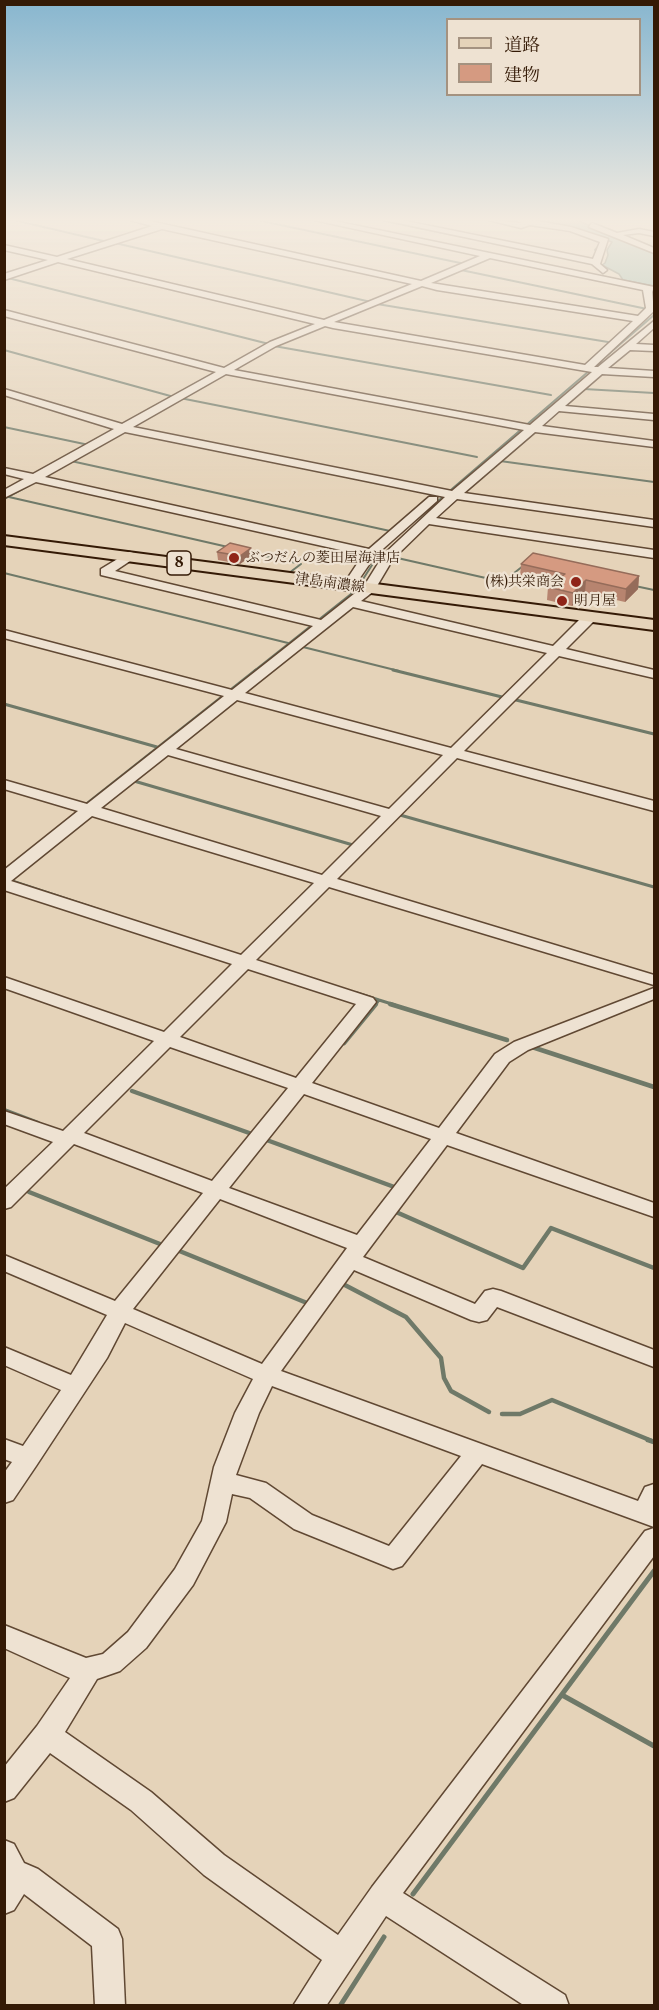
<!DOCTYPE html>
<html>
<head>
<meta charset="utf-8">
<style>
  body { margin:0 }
  #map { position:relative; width:659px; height:2010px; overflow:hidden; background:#e5d3b9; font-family:"Libre Caslon Text","Noto Serif JP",serif }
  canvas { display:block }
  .frame { position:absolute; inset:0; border:6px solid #341a06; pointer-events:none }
  .legend { position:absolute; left:446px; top:18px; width:195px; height:78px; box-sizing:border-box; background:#eee2d2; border:2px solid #a49280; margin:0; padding:8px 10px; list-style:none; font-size:18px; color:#341a06 }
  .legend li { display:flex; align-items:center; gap:12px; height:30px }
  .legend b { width:30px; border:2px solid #a49280 }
</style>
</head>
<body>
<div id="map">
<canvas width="659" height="2010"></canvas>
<div class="frame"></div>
<ul class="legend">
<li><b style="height:8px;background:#e5d3b9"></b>道路</li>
<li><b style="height:16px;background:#d59a81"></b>建物</li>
</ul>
</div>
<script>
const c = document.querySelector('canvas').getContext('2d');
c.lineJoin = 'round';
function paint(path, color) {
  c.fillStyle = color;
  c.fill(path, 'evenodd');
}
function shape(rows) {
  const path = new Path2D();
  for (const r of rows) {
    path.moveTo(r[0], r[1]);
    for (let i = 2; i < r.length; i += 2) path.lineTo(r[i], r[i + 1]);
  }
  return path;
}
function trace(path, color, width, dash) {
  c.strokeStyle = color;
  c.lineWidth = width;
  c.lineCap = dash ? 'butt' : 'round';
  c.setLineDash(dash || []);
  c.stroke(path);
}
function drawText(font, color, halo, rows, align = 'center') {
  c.font = font + ' "Libre Caslon Text","Noto Serif JP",serif';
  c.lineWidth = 4.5;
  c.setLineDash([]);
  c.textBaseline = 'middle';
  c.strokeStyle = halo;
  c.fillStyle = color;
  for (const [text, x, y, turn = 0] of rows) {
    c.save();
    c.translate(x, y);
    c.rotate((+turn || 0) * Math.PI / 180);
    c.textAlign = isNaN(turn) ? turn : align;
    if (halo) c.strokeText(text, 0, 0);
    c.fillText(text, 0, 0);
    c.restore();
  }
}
const water = shape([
  [544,219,574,219,654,253,654,286,623,280,619,274,602,265,605,263,608,255,607,250,612,242,575,228,539,221,544,219]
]);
const streamFar3 = shape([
  [9,219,108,242],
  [252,219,465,264],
  [376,219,399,224],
  [404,225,462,237],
  [530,225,563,230],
  [115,243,371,302],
  [595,250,602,242],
  [461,270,647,309],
  [8,278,269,344],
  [377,304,608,342],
  [332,323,394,297],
  [274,346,551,395],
  [4,350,174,397],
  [584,389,654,393],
  [180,398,477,457],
  [4,427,89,445],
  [71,461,390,531],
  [500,461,654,482],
  [9,497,228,547],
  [4,499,30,485],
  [416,520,654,315],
  [247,552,301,564,289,573],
  [393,557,499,581,504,581,523,566],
  [4,573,288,643],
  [635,586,654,590],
  [299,646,399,671],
  [254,671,356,590,383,548]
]);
const streamFar2 = shape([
  [393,670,502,697],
  [516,700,654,734],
  [4,704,157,747],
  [134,781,353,845],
  [84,806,256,670],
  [400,815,654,887],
  [9,880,121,917],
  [357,993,379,1000,375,1005],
  [379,1000,395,1005]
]);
const streamFar1 = shape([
  [390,1004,507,1040],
  [344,1043,376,1004],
  [532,1047,654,1087],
  [132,1091,252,1134],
  [4,1110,38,1123],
  [264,1139,397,1188],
  [29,1192,165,1246],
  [398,1209,396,1212,523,1268,551,1228,654,1268],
  [177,1250,307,1303],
  [341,1283,406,1317,441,1358,444,1378,451,1391,489,1412],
  [502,1414,520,1414,552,1400,652,1441]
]);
const stream = shape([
  [648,1440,654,1442],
  [562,1695,654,1746],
  [413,1894,654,1571],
  [340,2006,384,1937]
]);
const minor = shape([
  [126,219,141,219,421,281,480,256,309,219,325,219,654,287,652,292,654,311,594,367,598,367,654,321,654,328,636,344,654,345,654,351,630,350,608,368,654,371,654,377,602,374,565,406,654,414,654,420,559,411,542,426,654,441,654,447,535,432,464,493,654,520,654,527,457,499,436,518,654,550,654,558,429,524,393,559,374,591,361,601,553,646,585,614,595,614,595,620,566,649,654,670,654,678,559,656,464,751,654,801,654,811,457,758,337,879,654,975,654,985,329,887,256,960,373,998,376,1002,312,1083,439,1128,495,1054,514,1042,654,988,654,999,528,1050,509,1062,456,1133,654,1203,654,1217,447,1145,363,1257,475,1304,485,1291,493,1289,501,1291,654,1350,654,1367,497,1307,487,1320,479,1322,471,1320,354,1270,281,1371,638,1501,645,1487,654,1484,654,1527,482,1464,402,1566,393,1569,294,1529,250,1498,232,1494,226,1522,193,1585,146,1648,120,1671,97,1679,65,1732,151,1792,224,1855,338,1935,372,1887,645,1531,654,1528,654,1556,403,1893,565,1995,569,2006,525,2006,386,1916,326,2006,293,2006,322,1960,204,1875,131,1810,50,1753,14,1798,4,1802,4,1767,37,1726,70,1678,4,1648,4,1625,86,1658,103,1654,128,1632,175,1569,202,1521,214,1467,235,1413,253,1379,125,1323,107,1358,36,1466,13,1500,4,1503,4,1473,12,1462,4,1459,4,1439,23,1446,61,1390,4,1365,4,1347,71,1375,107,1315,4,1271,4,1255,115,1301,203,1193,74,1144,11,1207,4,1209,4,1189,53,1142,4,1124,4,1111,63,1131,154,1041,4,988,4,977,164,1032,232,964,4,890,4,870,78,811,4,789,4,780,87,804,224,696,4,638,4,630,232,690,313,626,101,575,101,569,129,552,133,553,133,559,115,571,321,620,364,586,384,554,445,497,125,432,45,477,369,549,429,497,437,497,437,501,375,556,353,588,349,589,343,585,363,555,36,482,4,498,4,490,24,479,4,474,4,468,33,474,114,429,4,395,4,389,122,424,216,372,4,316,4,310,224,368,270,342,315,324,58,262,4,280,4,274,48,260,4,250,4,245,57,257,152,226,126,219],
  [162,229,412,284,324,320,67,259,162,229],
  [490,258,643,290,646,308,638,316,431,283,490,258],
  [422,286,437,290,633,321,585,365,334,322,422,286],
  [325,326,333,328,592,372,530,425,234,370,276,346,325,326],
  [226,374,524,430,452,491,133,427,226,374],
  [353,607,547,653,451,748,245,693,353,607],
  [237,700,443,755,389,809,176,749,237,700],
  [168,755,381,816,322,875,101,808,168,755],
  [92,816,314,883,241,955,11,881,92,816],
  [248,969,356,1004,296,1078,180,1037,248,969],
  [170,1047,288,1088,212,1181,84,1133,170,1047],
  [304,1094,431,1139,357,1235,229,1188,304,1094],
  [220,1199,347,1248,262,1364,133,1309,220,1199],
  [272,1386,461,1456,389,1546,312,1515,266,1483,236,1475,259,1413,272,1386],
  [379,219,396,219,593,259,600,242,570,231,530,225,521,228,484,219,521,223,513,219,526,219,571,227,608,239,600,264,607,270,603,273,592,264,379,219],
  [592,223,617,233,639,229,654,232,654,236,639,233,623,235,654,248,654,253,589,227,592,223],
  [4,1840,14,1844,24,1863,38,1869,118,1929,122,1939,125,2006,95,2006,92,1946,24,1894,14,1910,4,1914,4,1840]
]);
const major = shape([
  [4,536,654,620,654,630,4,545,4,536]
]);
const wall = shape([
  [251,548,251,556,240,564,218,560,217,552],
  [521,564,639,576,638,589,625,602,585,593,572,606,547,600,548,587,552,584,520,577]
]);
const shadedWall = shape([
  [251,548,251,556,240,564,240,556],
  [639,576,638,589,625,602,626,589],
  [586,580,585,593,572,606,573,593]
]);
const building = shape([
  [230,543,251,548,240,556,217,552,230,543],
  [533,553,639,576,626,589,586,580,573,593,548,587,565,574,521,564,533,553]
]);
const markers = [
  [234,558,6,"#8f2418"],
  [576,582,6,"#8f2418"],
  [562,601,6,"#8f2418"]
];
const farPoinames = [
  ["ぶつだんの菱田屋海津店",246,558],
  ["(株)共栄商会",564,582,"right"],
  ["明月屋",574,601]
];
const farStreetnames = [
  ["津島南濃線",330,583,8]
];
const shields = [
  [179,563,24]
];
const shieldNames = [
  ["8",179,563]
];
paint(water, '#97b9aa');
trace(water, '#6f7968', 1.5);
trace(streamFar3, '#6f7968', 2);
trace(streamFar2, '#6f7968', 3);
trace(streamFar1, '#6f7968', 4.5);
trace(stream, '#6f7968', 5);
trace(minor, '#604833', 3);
trace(major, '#341a06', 4);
paint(minor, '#eee2d2');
paint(major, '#e5d3b9');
paint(wall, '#b7846f');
paint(shadedWall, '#956c5a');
paint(building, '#d59a81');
trace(building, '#956c5a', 1.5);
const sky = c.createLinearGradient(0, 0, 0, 500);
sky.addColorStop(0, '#87b6cf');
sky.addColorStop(0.44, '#f3ebe0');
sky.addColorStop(1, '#f3ebe000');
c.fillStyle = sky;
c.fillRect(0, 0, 659, 500);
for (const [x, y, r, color] of markers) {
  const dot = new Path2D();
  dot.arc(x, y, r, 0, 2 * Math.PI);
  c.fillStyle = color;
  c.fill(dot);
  trace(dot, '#eee2d2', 2);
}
drawText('14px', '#341a06', '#eee2d2', farPoinames, 'left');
drawText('14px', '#341a06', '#eee2d2', farStreetnames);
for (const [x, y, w] of shields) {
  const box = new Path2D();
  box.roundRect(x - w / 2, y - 12, w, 24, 4.5);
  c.fillStyle = '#eee2d2';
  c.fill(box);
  trace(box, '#341a06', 1.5);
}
drawText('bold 15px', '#341a06', null, shieldNames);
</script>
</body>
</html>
